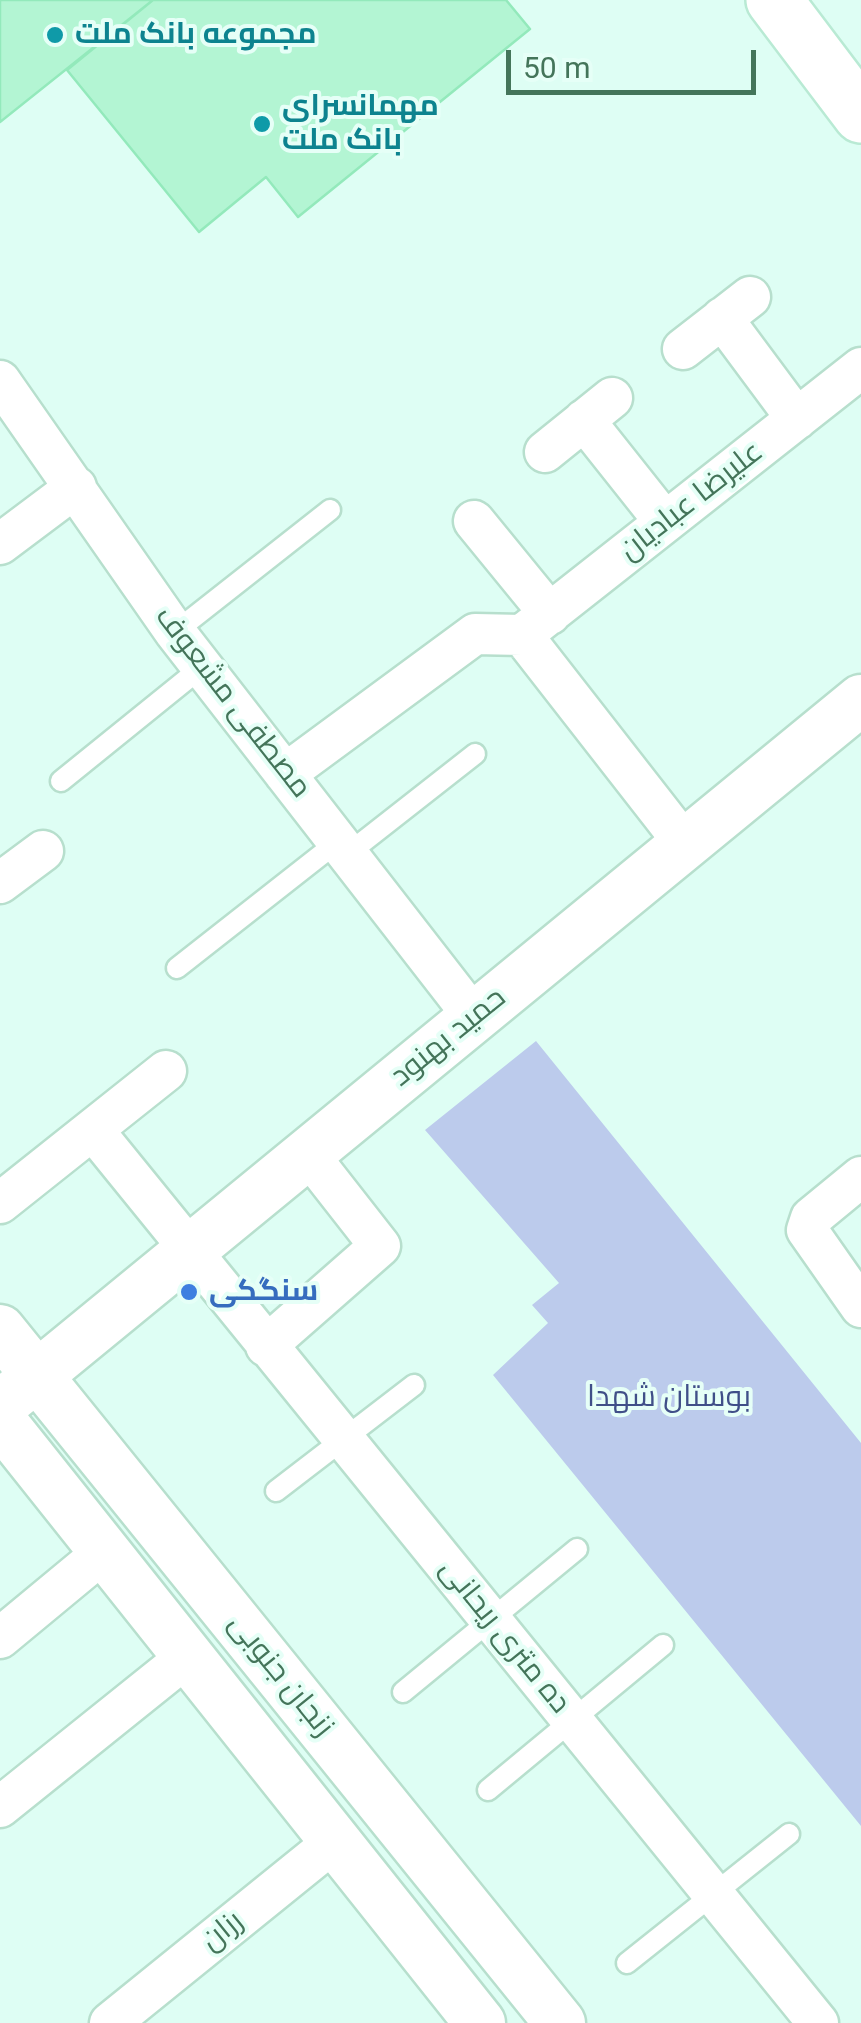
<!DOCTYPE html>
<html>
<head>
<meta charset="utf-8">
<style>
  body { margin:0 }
  #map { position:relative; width:861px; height:2023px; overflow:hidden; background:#defef4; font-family:Roboto,sans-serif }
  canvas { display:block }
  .scale { position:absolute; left:506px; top:50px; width:250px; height:45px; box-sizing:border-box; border:5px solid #44755a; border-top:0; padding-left:12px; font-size:30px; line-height:35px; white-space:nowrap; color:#44755a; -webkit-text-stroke:8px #e6fff7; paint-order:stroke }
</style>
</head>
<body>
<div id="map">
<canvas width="861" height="2023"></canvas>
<div class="scale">50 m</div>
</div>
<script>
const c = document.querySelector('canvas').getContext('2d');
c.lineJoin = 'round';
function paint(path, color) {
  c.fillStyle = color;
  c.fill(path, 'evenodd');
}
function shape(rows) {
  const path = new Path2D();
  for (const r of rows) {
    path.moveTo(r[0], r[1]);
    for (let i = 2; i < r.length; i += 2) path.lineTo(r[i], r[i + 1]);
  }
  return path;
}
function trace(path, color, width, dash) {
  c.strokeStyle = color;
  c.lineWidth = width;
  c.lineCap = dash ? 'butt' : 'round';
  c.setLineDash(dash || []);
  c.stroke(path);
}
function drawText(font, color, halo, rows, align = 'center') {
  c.font = font + ' Roboto,Cairo,sans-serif';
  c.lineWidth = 8;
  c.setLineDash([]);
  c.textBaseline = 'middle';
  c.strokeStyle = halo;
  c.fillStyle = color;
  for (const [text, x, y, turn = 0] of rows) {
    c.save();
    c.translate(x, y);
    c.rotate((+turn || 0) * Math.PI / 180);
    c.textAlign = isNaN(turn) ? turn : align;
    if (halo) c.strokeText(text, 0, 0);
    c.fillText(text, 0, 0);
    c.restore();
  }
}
const green = shape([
  [536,1041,861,1443,861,1826,493,1375,548,1323,532,1305,559,1283,425,1130]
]);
const building = shape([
  [0,0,153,0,0,122,0,0],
  [153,0,506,0,530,29,298,217,266,177,199,232,67,70,153,0]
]);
const service = shape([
  [175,632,330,510],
  [61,781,202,667],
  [350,852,475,754],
  [177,968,340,840],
  [276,1491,414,1385],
  [403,1692,577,1549],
  [488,1790,663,1645],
  [627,1963,789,1834]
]);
const minor = shape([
  [722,318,797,419],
  [683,349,750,297],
  [0,381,175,632,474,1017],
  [584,420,665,522],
  [545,452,612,398],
  [474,521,550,614],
  [0,544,76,487],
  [522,635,861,368],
  [522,635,685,844],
  [285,774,475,634,522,635],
  [0,883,43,851],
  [93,1130,818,2023],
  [861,1177,811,1218,807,1230,861,1307],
  [0,1203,166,1071],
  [266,1346,380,1246,308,1154],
  [0,1638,105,1551],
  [0,1807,188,1656],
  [110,2023,335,1841]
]);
const tertiary = shape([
  [0,1330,560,2023],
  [0,1406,861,700],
  [0,1420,480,2023]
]);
const secondary = shape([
  [774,0,861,115]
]);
const markers = [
  [55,35,10,"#0f9aa8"],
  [262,124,10,"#0f9aa8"],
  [189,1292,10,"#3f7fe0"]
];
const cultureNames = [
  ["مجموعه بانک ملت",75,35],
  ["مهمانسرای",282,107],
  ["بانک ملت",282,141]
];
const streetNames = [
  ["علیرضا عبادیان",692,502,-38],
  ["مصطفی مشعوف",232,703,52],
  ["حمید بهنود",449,1038,-39],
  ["ده متری ریحانی",504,1637,51],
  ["زنجان جنوبی",280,1676,51],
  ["رزان",223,1932,-39]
];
const shopNames = [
  ["سنگکی",209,1292]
];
const parkNames = [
  ["بوستان شهدا",669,1398]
];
paint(green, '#bccbec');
paint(building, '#b3f5d3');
trace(building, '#93e9bb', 2.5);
trace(service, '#b7dfcd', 25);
trace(minor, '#b7dfcd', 45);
trace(tertiary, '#b7dfcd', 55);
trace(secondary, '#b9ead4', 60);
trace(service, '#fff', 20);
trace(minor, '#fff', 40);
trace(tertiary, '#fff', 50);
trace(secondary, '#fff', 55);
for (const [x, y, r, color] of markers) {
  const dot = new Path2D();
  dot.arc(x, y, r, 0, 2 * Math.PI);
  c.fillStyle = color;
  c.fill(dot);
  trace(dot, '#e6fff7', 4);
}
drawText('bold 30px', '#0d838f', '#e6fff7', cultureNames, 'left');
drawText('30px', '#44755a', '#e6fff7', streetNames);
drawText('bold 30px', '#366cbe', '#e6fff7', shopNames, 'left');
drawText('30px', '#404f88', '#e6fff7', parkNames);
</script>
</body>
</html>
